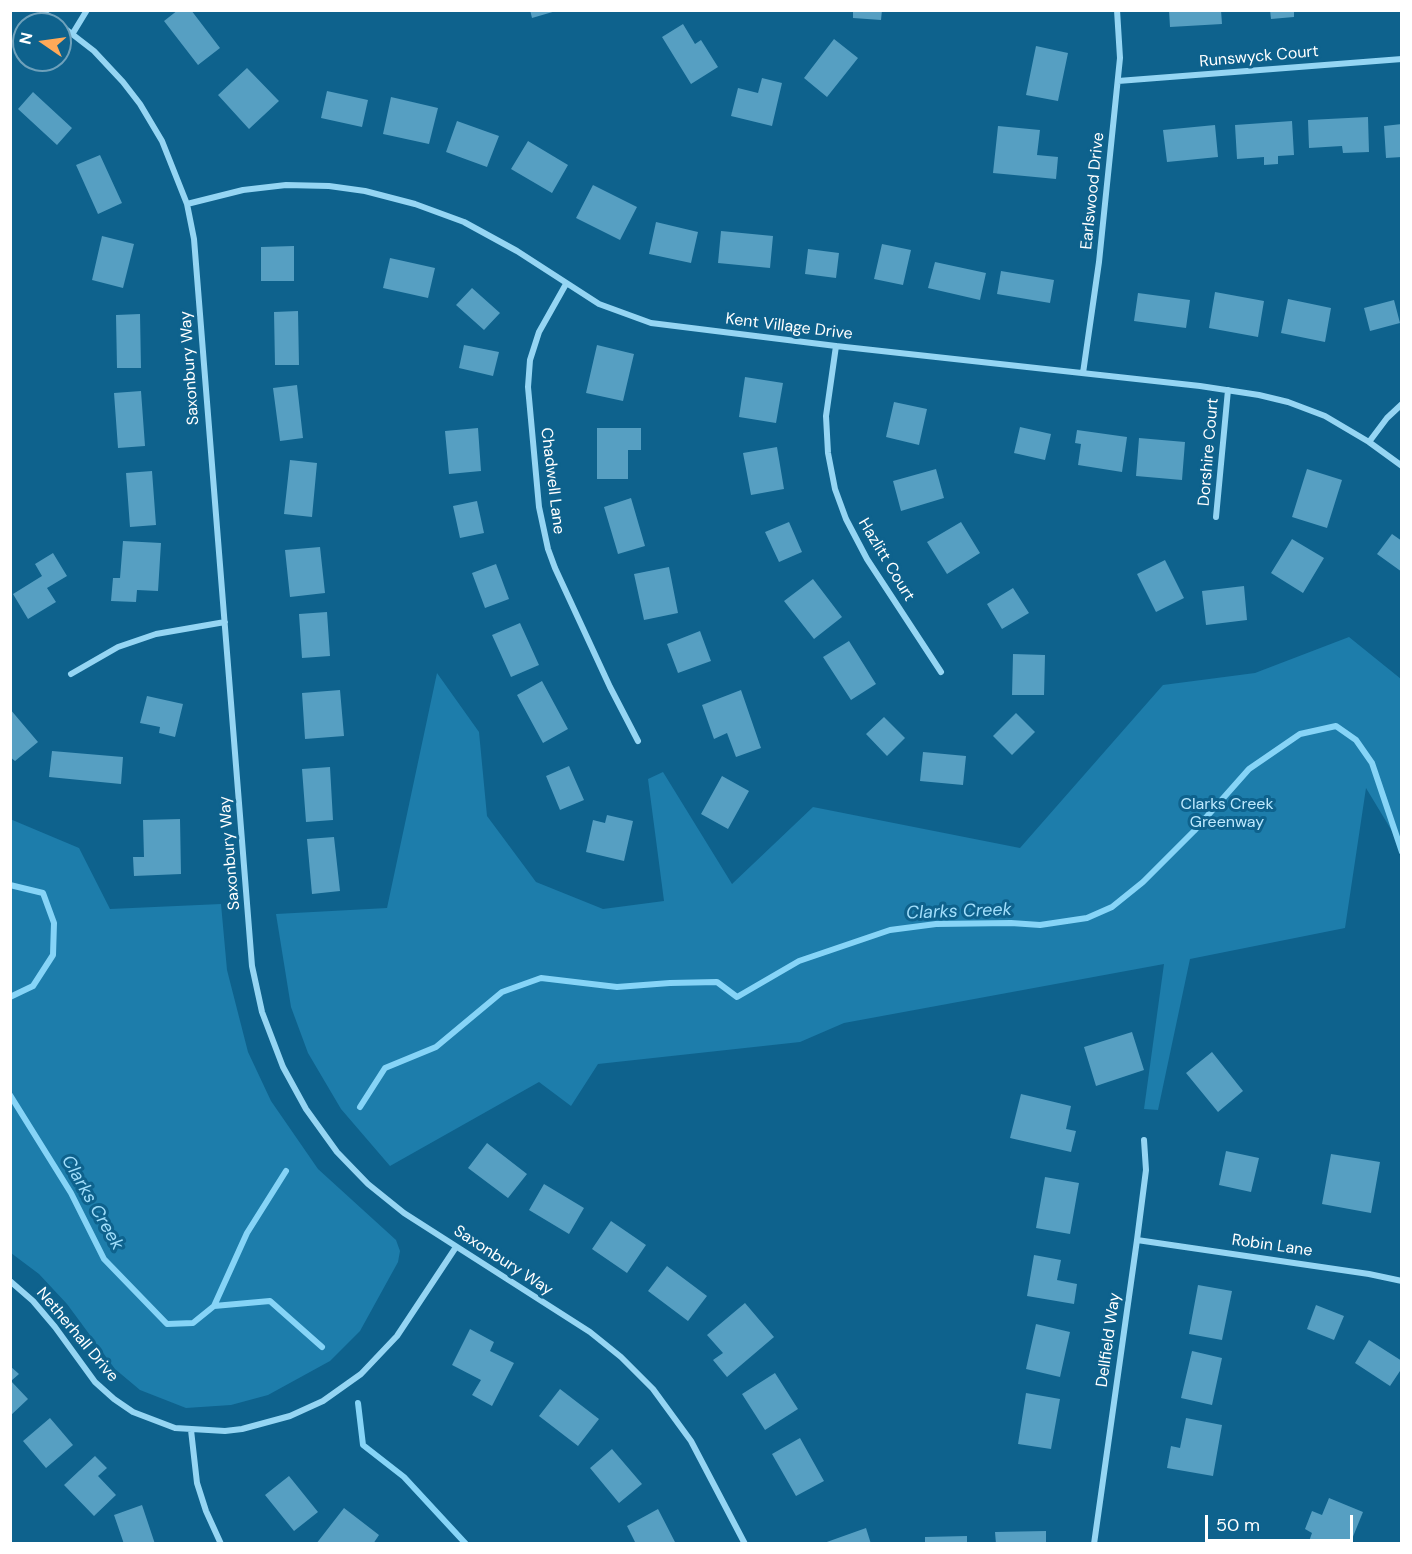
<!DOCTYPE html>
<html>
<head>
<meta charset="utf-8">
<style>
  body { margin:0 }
  #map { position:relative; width:1412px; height:1554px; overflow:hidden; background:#0e628d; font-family:"DM Sans",sans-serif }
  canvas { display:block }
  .frame { position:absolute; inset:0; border:12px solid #fff; pointer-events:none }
  .north { position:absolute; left:12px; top:12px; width:60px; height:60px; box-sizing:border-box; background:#0e628d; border:2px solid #6ea1bb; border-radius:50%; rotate:283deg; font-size:16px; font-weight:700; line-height:24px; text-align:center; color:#fff }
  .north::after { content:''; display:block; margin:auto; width:21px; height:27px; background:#ffa958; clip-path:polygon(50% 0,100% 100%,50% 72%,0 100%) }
  .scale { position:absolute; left:1205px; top:1515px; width:148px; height:27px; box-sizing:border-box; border:3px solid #fff; border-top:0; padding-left:8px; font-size:18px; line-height:21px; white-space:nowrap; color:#fff; -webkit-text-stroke:4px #0e628d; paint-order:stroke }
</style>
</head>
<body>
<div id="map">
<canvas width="1412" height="1554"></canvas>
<div class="frame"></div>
<div class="north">N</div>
<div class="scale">50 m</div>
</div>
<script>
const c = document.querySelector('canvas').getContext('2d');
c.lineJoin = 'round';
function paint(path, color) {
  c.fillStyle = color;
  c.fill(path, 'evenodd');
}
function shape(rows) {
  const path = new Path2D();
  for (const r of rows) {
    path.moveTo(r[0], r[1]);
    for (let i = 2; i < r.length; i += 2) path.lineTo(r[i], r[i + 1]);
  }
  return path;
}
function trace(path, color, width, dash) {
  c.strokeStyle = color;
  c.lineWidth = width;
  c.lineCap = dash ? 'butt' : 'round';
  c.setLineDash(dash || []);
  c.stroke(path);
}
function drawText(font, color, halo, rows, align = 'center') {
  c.font = font + ' "DM Sans",sans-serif';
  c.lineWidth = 6;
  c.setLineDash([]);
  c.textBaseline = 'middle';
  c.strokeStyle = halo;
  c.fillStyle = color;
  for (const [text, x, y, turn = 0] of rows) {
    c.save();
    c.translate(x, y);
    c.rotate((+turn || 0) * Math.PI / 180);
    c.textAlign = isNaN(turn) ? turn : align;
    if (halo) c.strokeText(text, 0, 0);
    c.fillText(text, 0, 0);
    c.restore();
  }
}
const green = shape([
  [1349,637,1401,679,1401,846,1366,788,1345,928,1190,959,1158,1110,1144,1109,1164,964,844,1023,800,1042,598,1064,571,1106,539,1082,390,1166,341,1109,308,1053,291,1007,276,914,387,908,437,673,479,732,487,816,536,882,603,909,664,901,648,779,663,772,732,884,813,807,1020,848,1163,685,1255,673],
  [10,819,79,848,110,909,221,904,227,970,248,1052,271,1101,318,1169,396,1240,400,1251,398,1262,360,1331,330,1361,268,1395,231,1405,186,1408,140,1390,115,1369,67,1304,39,1274,11,1253]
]);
const stream = shape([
  [10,885,43,893,54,923,53,955,33,986,10,997],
  [10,1095,71,1193,104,1259,167,1324,193,1323,214,1306,247,1233,286,1171],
  [360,1107,385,1068,436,1047,502,992,541,978,617,987,670,983,717,982,737,997,799,961,890,930,936,924,1011,923,1040,925,1087,918,1112,907,1143,882,1194,831,1249,769,1300,734,1336,726,1356,740,1372,763,1402,852],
  [214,1306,270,1301,322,1347],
  [358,1403,363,1445,404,1477,466,1544]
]);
const building = shape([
  [178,10,191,10,220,48,198,65,164,21],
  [530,10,556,10,556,11,532,18],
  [853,10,882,10,881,20,853,18],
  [1169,10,1221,10,1222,24,1170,27],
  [1270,10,1294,10,1294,17,1271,19],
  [683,24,695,44,701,40,718,67,691,84,662,37],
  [834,39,858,58,827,97,804,78],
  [1036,46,1068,53,1058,101,1026,95],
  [247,68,279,101,249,129,218,95],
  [762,78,782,83,772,126,731,116,738,88,758,93],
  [327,91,368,100,362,127,321,118],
  [33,92,72,128,57,145,18,109],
  [391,97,438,108,429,144,383,134],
  [1368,117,1369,152,1343,153,1342,146,1309,148,1308,120],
  [457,121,499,136,487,167,446,152],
  [1292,121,1294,155,1278,156,1278,164,1264,165,1264,157,1237,159,1235,125],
  [1402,124,1402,157,1386,158,1384,126],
  [1215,125,1218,157,1167,162,1163,130],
  [998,126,1040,130,1037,155,1058,157,1056,179,993,173],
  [528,141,568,165,552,193,511,169],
  [100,155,122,203,98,214,76,165],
  [593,185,637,207,620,240,576,218],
  [656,222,698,232,691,263,649,254],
  [721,231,773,236,770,268,718,263],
  [102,236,134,244,123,288,92,280],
  [882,244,911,250,903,285,874,279],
  [294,246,294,281,261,281,261,247],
  [808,249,839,253,836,278,805,274],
  [390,258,435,268,428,298,383,288],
  [935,262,986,273,980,300,928,288],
  [1001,271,1054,280,1050,303,997,294],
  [472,288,500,313,484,330,456,305],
  [1215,292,1264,301,1258,337,1209,328],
  [1138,293,1190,300,1186,328,1134,321],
  [1288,299,1331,308,1325,342,1281,333],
  [1394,300,1400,323,1370,331,1364,308],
  [298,311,299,365,275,365,274,312],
  [140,314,141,368,117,368,116,315],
  [464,345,499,352,493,376,459,368],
  [597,345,634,354,623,401,586,393],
  [745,377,783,383,776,423,739,417],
  [297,385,303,438,280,441,273,388],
  [141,391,145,446,118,448,114,393],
  [894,402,927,409,919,445,886,437],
  [1020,427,1051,434,1045,460,1014,453],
  [478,428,481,471,449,474,445,431],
  [597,428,641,428,641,450,628,450,628,479,597,479],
  [1077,430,1127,437,1122,472,1078,465,1081,444,1075,443],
  [1139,438,1185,442,1182,480,1136,476],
  [777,447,784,489,751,495,743,453],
  [290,460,317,463,312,517,284,514],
  [936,469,944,498,901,511,893,481],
  [1307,469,1342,480,1327,528,1292,517],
  [152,471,156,525,130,527,126,473],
  [631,498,645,546,618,554,604,507],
  [477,501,484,533,460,538,453,506],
  [789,522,802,552,779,562,765,532],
  [961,522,980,553,947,574,927,542],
  [1392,534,1402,541,1402,572,1377,554],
  [1292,539,1324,558,1303,593,1271,573],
  [123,541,161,543,158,591,137,590,136,602,111,601,113,578,120,578],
  [320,547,325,593,290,597,285,550],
  [53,553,67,576,47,588,56,602,28,619,13,594,42,576,35,564],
  [1165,560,1184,598,1156,612,1137,574],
  [496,564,509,599,485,608,472,573],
  [669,567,678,613,644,620,634,574],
  [813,579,842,617,814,639,784,601],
  [1244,586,1247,620,1206,625,1202,591],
  [1013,588,1029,613,1002,629,987,604],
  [327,612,330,656,302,658,299,614],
  [520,623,539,665,511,677,492,635],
  [700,631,711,661,678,673,667,644],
  [849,641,876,684,851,700,823,657],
  [1013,654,1045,655,1044,695,1012,695],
  [542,681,568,729,543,743,517,695],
  [340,690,344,736,305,739,302,693],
  [741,690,761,748,736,757,727,733,714,739,702,705],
  [147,696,183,704,175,737,159,733,160,727,140,723],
  [10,709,38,742,15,761,10,757],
  [1016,713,1035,732,1012,755,993,736],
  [884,717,905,738,887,756,866,734],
  [52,751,123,757,121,784,49,777],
  [923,752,966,756,963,785,920,781],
  [569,766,584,800,560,810,546,776],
  [330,767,333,820,306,822,302,769],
  [722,776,749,791,728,829,701,814],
  [607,815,633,821,624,861,586,852,593,820,605,823],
  [180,819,181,874,134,876,133,857,144,857,143,820],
  [334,837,340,891,312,894,307,839],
  [1132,1032,1144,1070,1096,1086,1084,1047],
  [1212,1052,1243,1091,1218,1112,1186,1073],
  [1021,1094,1071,1106,1066,1129,1076,1131,1071,1152,1010,1138],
  [487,1143,527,1174,508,1198,468,1168],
  [1226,1151,1259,1158,1251,1192,1219,1185],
  [1331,1154,1380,1162,1371,1213,1322,1204],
  [1045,1177,1079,1183,1070,1234,1036,1228],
  [544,1184,584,1208,569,1234,529,1210],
  [611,1221,646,1245,627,1273,592,1249],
  [1034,1255,1061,1260,1057,1280,1077,1284,1074,1304,1027,1296],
  [667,1266,707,1296,688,1321,648,1291],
  [1198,1285,1232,1291,1222,1340,1189,1334],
  [745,1303,774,1337,727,1377,713,1360,723,1353,707,1335],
  [1316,1305,1344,1316,1334,1340,1307,1329],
  [1036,1324,1070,1332,1060,1377,1026,1369],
  [470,1329,494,1342,490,1351,514,1363,492,1406,472,1395,481,1380,452,1365],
  [1369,1340,1402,1361,1402,1368,1390,1386,1355,1363],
  [1192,1351,1222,1358,1212,1405,1181,1398],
  [10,1366,19,1374,11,1381,28,1399,10,1416],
  [775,1373,798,1409,765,1430,742,1394],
  [560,1389,599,1419,578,1446,539,1416],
  [1026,1393,1060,1399,1051,1449,1018,1444],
  [50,1418,73,1445,46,1468,23,1441],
  [1186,1418,1222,1425,1213,1476,1167,1468,1171,1446,1180,1448],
  [800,1438,824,1481,796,1496,772,1454],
  [612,1449,642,1484,619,1503,590,1468],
  [95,1456,107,1468,98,1476,116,1495,94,1516,64,1485],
  [289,1476,318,1512,294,1531,265,1495],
  [1329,1498,1363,1512,1350,1544,1308,1544,1312,1533,1305,1529,1312,1511,1322,1515],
  [142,1505,155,1544,124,1544,114,1515],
  [344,1508,379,1535,373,1544,316,1544],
  [658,1509,676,1544,636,1544,627,1526],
  [866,1528,871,1544,825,1544,824,1543],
  [1046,1531,1046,1544,996,1544,995,1532],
  [967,1536,967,1544,925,1544,925,1537]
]);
const minor = shape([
  [41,10,94,51,123,82,140,104,162,141,187,204,194,239,252,966,262,1012,283,1067,306,1109,337,1152,368,1184,404,1213,590,1332,621,1357,653,1389,691,1441,745,1544],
  [73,33,87,10],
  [1118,81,1402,59],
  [187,204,243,190,286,185,329,186,365,191,415,204,464,222,517,251,599,304,651,323,836,346,1200,386,1259,395,1288,402,1325,416,1369,442,1402,466],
  [566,284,539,332,530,360,528,387,539,507,548,549,555,568,610,687,638,741],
  [836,346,826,416,828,453,835,489,846,519,867,559,941,672],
  [1083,373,1099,262,1120,58,1117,10],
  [1369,442,1387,418,1402,404],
  [1216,517,1228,390],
  [71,674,118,647,156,634,225,622],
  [1137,1240,1369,1274,1402,1281],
  [10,1281,33,1301,55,1327,95,1382,114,1399,133,1412,175,1428,225,1431,242,1429,290,1416,323,1401,361,1374,397,1336,456,1247],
  [191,1430,197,1483,206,1511,221,1544],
  [1094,1544,1137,1240,1146,1170,1144,1140]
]);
const streetNames = [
  ["Runswyck Court",1259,57,-5],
  ["Earlswood Drive",1093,191,-84],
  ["Kent Village Drive",789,327,7],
  ["Saxonbury Way",190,368,-94],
  ["Dorshire Court",1209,452,-85],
  ["Chadwell Lane",552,481,83],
  ["Hazlitt Court",886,560,59],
  ["Saxonbury Way",230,853,-95],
  ["Robin Lane",1272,1246,8],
  ["Saxonbury Way",503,1261,33],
  ["Netherhall Drive",77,1335,50],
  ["Dellfield Way",1109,1340,-82]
];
const parkNames = [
  ["Clarks Creek",1227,805],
  ["Greenway",1227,823]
];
const waterNames = [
  ["Clarks Creek",959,912,-2],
  ["Clarks Creek",92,1203,60]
];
paint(green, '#1d7dab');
trace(stream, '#86d4f7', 6);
paint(building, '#569fc2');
trace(minor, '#95d5f3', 6);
drawText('16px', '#fff', '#0e628d', streetNames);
drawText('16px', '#bde9fe', '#0e628d', parkNames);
drawText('italic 18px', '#a1defb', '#0e628d', waterNames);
</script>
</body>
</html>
